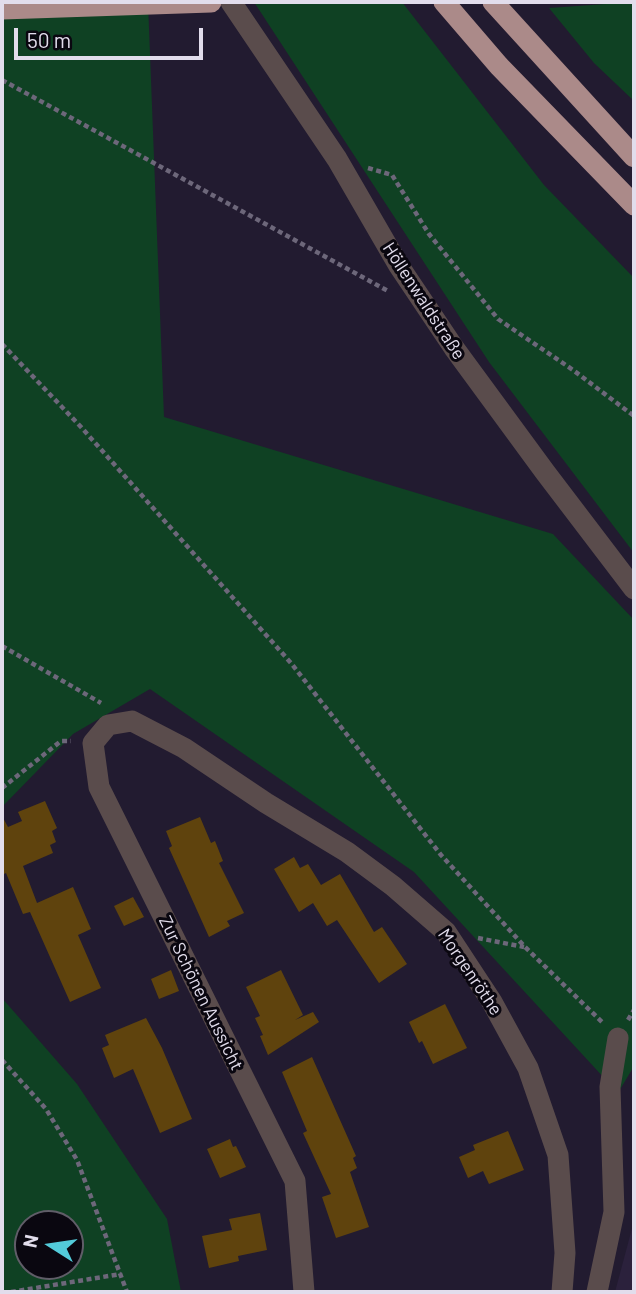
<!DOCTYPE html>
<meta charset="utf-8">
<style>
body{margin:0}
#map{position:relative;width:636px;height:1294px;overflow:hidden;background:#221b30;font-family:Barlow,sans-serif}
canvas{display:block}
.frame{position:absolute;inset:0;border:4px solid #e2ddec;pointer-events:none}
.north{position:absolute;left:14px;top:1210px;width:70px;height:70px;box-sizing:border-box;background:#0a0710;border:2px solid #605d68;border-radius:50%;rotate:282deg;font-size:19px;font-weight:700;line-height:28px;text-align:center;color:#e2ddec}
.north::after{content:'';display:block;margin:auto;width:24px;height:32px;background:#53cbda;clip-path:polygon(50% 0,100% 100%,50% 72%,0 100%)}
.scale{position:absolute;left:14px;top:28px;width:189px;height:32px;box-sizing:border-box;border:4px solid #e2ddec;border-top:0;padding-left:9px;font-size:21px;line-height:24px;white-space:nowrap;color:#e2ddec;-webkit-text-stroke:5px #0a0710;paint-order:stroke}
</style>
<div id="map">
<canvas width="636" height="1294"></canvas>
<div class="frame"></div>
<div class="north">N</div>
<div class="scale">50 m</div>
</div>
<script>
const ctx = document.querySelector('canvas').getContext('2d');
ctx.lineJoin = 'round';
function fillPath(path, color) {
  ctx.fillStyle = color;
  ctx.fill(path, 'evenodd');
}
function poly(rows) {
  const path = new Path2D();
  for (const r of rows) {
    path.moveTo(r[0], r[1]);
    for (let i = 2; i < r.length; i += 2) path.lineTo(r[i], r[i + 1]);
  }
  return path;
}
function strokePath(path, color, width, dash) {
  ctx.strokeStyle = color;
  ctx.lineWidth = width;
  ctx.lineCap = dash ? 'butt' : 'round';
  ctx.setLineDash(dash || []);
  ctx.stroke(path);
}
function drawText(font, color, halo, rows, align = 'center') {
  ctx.font = font + ' Barlow,sans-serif';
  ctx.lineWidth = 6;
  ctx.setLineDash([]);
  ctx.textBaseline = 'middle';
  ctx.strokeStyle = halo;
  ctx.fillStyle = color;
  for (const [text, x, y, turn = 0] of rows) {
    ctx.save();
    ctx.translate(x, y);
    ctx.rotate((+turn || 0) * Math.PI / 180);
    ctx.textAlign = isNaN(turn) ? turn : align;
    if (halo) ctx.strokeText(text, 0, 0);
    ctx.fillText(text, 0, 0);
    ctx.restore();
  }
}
const built = poly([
 [634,1221,634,1292,615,1292]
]);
const green = poly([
 [2,2,148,2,164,417,553,534,634,620,634,1066,618,1093,414,872,150,689,73,734,2,807],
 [254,2,402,2,544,185,634,278,634,553,489,362],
 [634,2,634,101,594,63,549,8],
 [2,998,77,1084,167,1219,181,1292,2,1292],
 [28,1224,70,1224,70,1266,28,1266]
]);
const building = poly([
 [45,801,57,828,52,831,56,842,50,845,53,853,23,866,37,903,73,887,91,929,78,935,101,988,70,1002,30,912,23,914,6,873,2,875,2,816,8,827,22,821,18,812],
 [200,817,211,843,215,841,223,861,219,863,244,913,227,921,230,926,209,937,169,848,172,846,166,831],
 [294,857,300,868,308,864,321,885,340,874,374,932,382,927,407,964,379,983,337,920,327,926,313,903,299,912,274,869],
 [133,897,144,917,124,926,114,906],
 [171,970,179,991,159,999,151,979],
 [281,970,303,1015,295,1020,313,1012,319,1022,268,1055,260,1036,263,1035,255,1018,260,1016,246,987],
 [445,1004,467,1048,433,1064,422,1041,419,1043,409,1022],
 [146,1018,162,1048,192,1119,160,1133,133,1069,114,1078,102,1048,109,1045,105,1035],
 [312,1057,356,1156,353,1158,357,1168,350,1172,369,1227,336,1238,322,1197,331,1194,303,1133,307,1131,282,1072],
 [508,1131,524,1170,489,1184,483,1171,468,1178,459,1157,475,1150,473,1145],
 [230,1139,233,1147,236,1146,246,1167,220,1178,207,1149],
 [260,1213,267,1250,238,1256,239,1261,209,1268,202,1236,232,1230,229,1219]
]);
const path = poly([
 [2,80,388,291],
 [368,168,392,175,429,234,498,319,573,370,634,416],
 [2,344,81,427,291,663,441,855,525,947,604,1024],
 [2,646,101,703],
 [2,788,61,741,71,741],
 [478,938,524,947],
 [628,1020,634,1010],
 [2,1060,46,1109,77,1160,127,1292],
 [11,1292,121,1274]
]);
const minor = poly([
 [231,2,337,159,399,266,454,348,545,472,634,589],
 [304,1292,295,1181,99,787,93,743,108,725,132,721,184,748,266,803,347,852,393,886,446,932,492,1002,528,1068,558,1155,565,1253,562,1292],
 [597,1292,614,1212,610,1087,618,1038]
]);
const highway = poly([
 [444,2,499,66,634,205],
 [493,2,634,157],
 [2,9,211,2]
]);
const streetNames = [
 ["Höllenwaldstraße",424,301,57],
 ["Morgenröthe",470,972,56],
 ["Zur Schönen Aussicht",201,993,64]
];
fillPath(built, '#2b213c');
fillPath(green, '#0f4123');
fillPath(building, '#5f430d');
strokePath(path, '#6d677a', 4.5, [5, 3.5]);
strokePath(minor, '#5a4c4c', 21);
strokePath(highway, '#ab8a89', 21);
drawText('18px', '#e2ddec', '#0a0710', streetNames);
</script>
